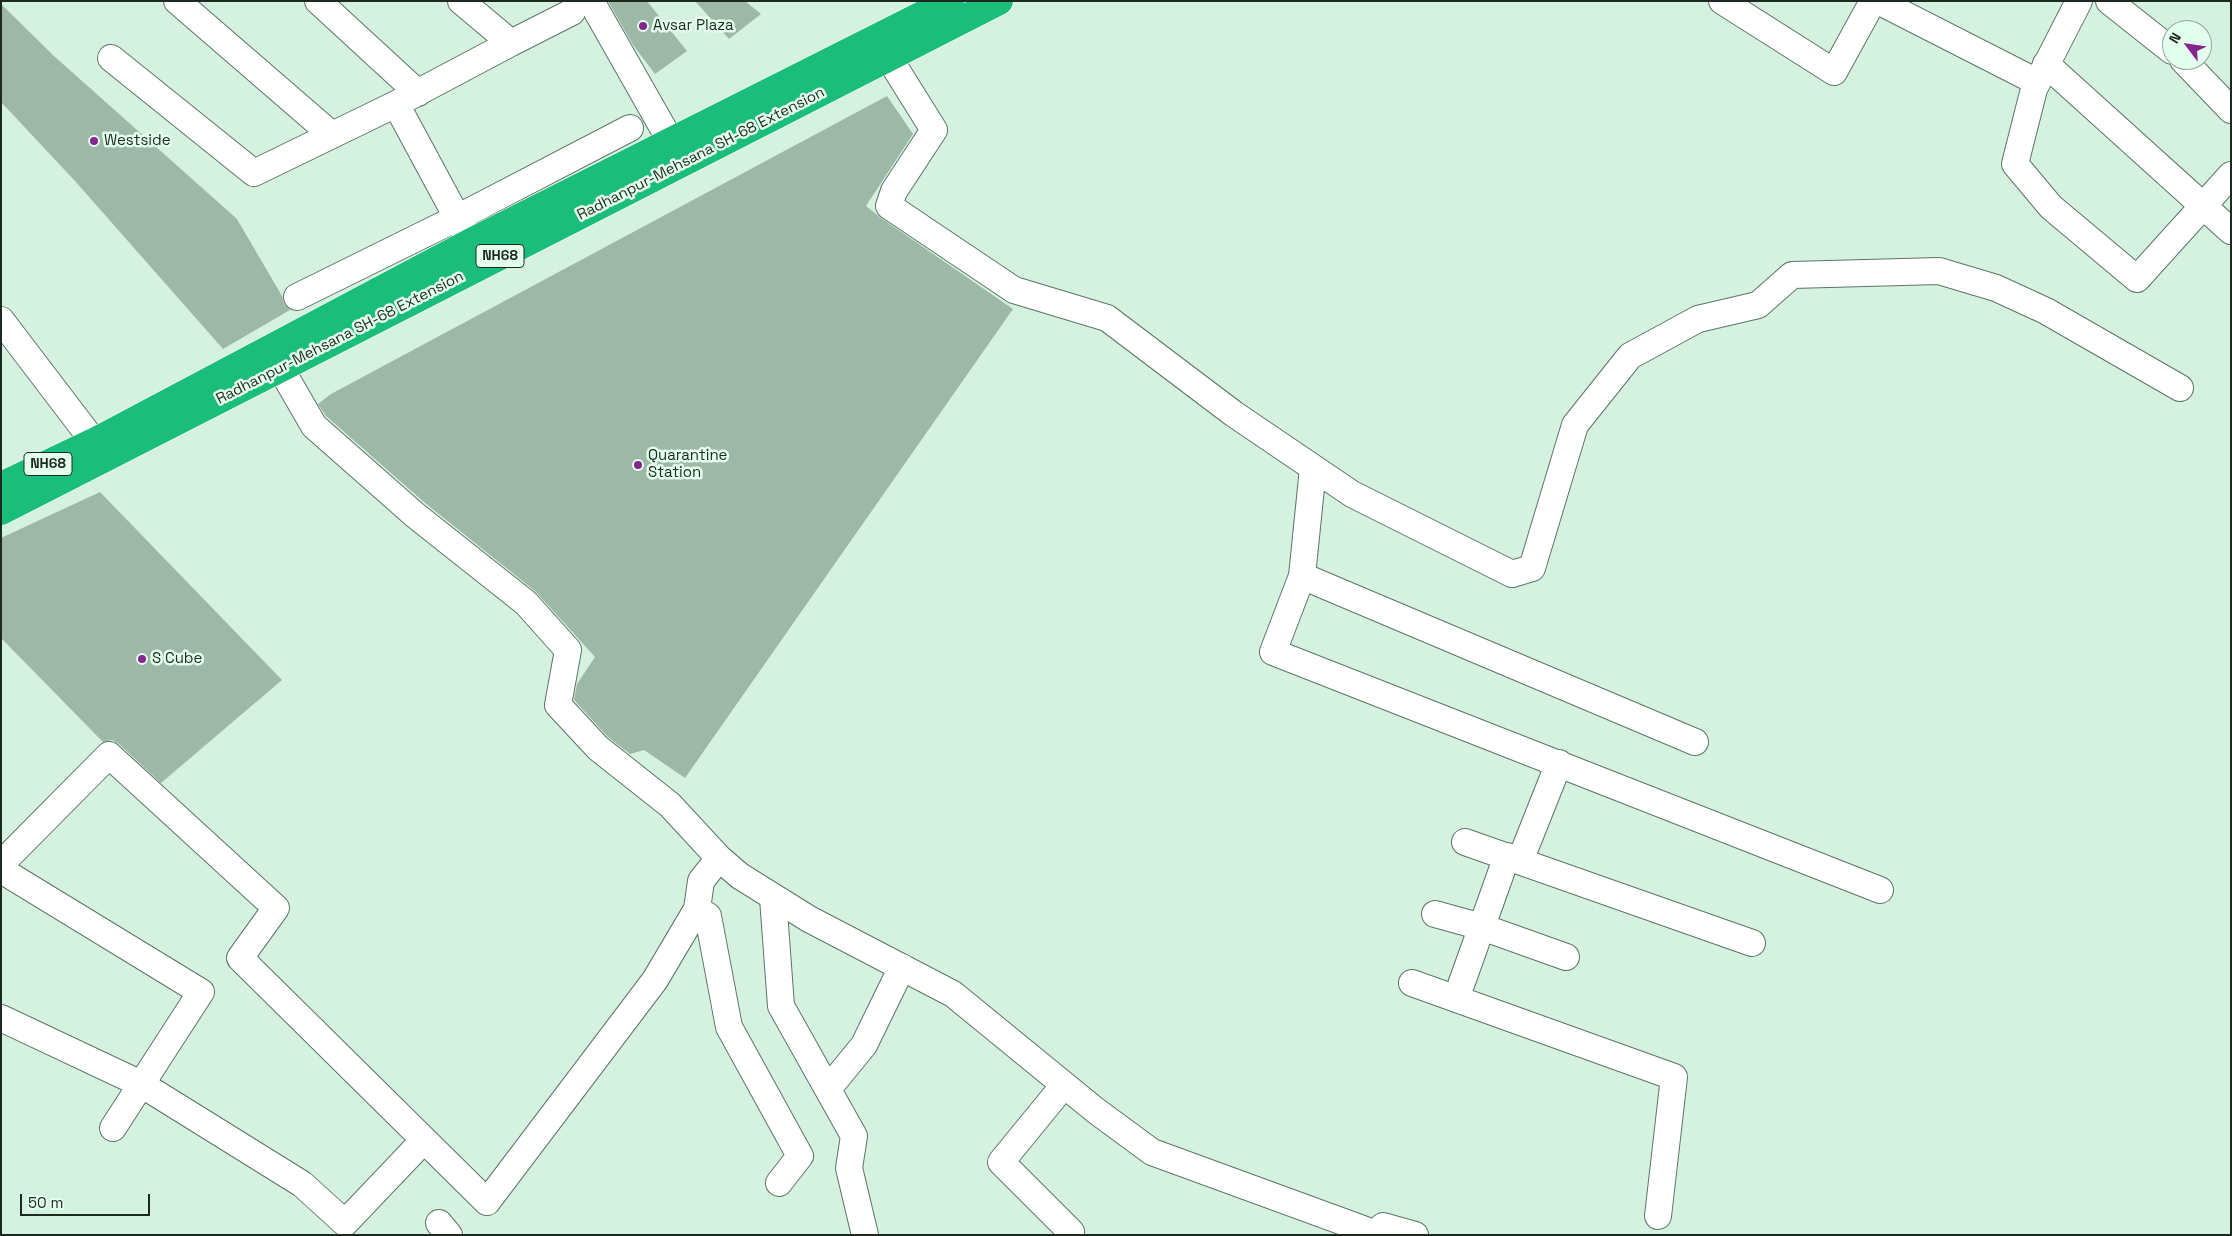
<!DOCTYPE html>
<style>
body{margin:0}
#map{position:relative;width:2232px;height:1236px;overflow:hidden;background:#d5f2e0;font-family:"Space Grotesk",sans-serif}
canvas{display:block}
.frame{position:absolute;inset:0;border:2px solid #1d2821;pointer-events:none}
.north{position:absolute;left:2162px;top:20px;width:50px;height:50px;box-sizing:border-box;background:#e3ffed;border:1px solid #94a99b;border-radius:50%;rotate:301deg;font-size:14px;font-weight:700;line-height:20px;text-align:center;color:#1d2821}
.north::after{content:'';display:block;margin:auto;width:18px;height:22px;background:#87258e;clip-path:polygon(50% 0,100% 100%,50% 72%,0 100%)}
.scale{position:absolute;left:20px;top:1194px;width:130px;height:22px;box-sizing:border-box;border:2px solid #1d2821;border-top:0;padding-left:6px;font-size:15px;line-height:18px;white-space:nowrap;color:#1d2821;-webkit-text-stroke:4px #e3ffed;paint-order:stroke}
</style>
<div id="map">
<canvas width="2232" height="1236"></canvas>
<div class="frame"></div>
<div class="north">N</div>
<div class="scale">50 m</div>
</div>
<script>
const ctx = document.querySelector('canvas').getContext('2d');
ctx.lineJoin = 'round';
function fillPath(path, color) {
  ctx.fillStyle = color;
  ctx.fill(path, 'evenodd');
}
function poly(rows) {
  const path = new Path2D();
  for (const r of rows) {
    path.moveTo(r[0], r[1]);
    for (let i = 2; i < r.length; i += 2) path.lineTo(r[i], r[i + 1]);
  }
  return path;
}
function strokePath(path, color, width, dash) {
  ctx.strokeStyle = color;
  ctx.lineWidth = width;
  ctx.lineCap = dash ? 'butt' : 'round';
  ctx.setLineDash(dash || []);
  ctx.stroke(path);
}
function drawText(font, color, halo, rows, align = 'center') {
  ctx.font = font + ' "Space Grotesk",sans-serif';
  ctx.lineWidth = 5;
  ctx.setLineDash([]);
  ctx.textBaseline = 'middle';
  ctx.strokeStyle = halo;
  ctx.fillStyle = color;
  for (const [text, x, y, turn = 0] of rows) {
    ctx.save();
    ctx.translate(x, y);
    ctx.rotate((+turn || 0) * Math.PI / 180);
    ctx.textAlign = isNaN(turn) ? turn : align;
    if (halo) ctx.strokeText(text, 0, 0);
    ctx.fillText(text, 0, 0);
    ctx.restore();
  }
}
const building = poly([
 [608,1,647,1,687,51,655,74,633,45],
 [695,1,745,1,761,14,729,39],
 [1,4,54,56,237,219,282,296,284,304,290,310,223,349,75,181,1,102],
 [887,96,913,134,866,206,881,218,1013,309,685,778,644,750,630,754,608,737,574,700,577,684,595,657,535,591,425,503,326,416,318,404,331,394],
 [100,492,282,680,161,783,119,744,112,740,103,742,1,638,1,538]
]);
const minor = poly([
 [177,1,332,135],
 [318,1,418,93],
 [591,1,671,142],
 [1722,1,1834,72,1873,1],
 [1878,1,2037,82],
 [2079,1,2034,89,2015,164,2051,207,2137,279,2231,175],
 [2109,1,2172,51],
 [880,39,889,58,934,130,894,191,889,206,1014,290,1107,318,1234,414,1352,494,1512,574,1532,568,1575,425,1630,356,1698,319,1758,305,1792,275,1939,271,1996,288,2046,311,2180,388],
 [511,43,572,12],
 [111,58,254,173,396,104,480,260],
 [2183,60,2231,110],
 [2046,64,2231,231],
 [396,104,511,43,461,1],
 [297,297,457,218,630,128],
 [1,320,94,442],
 [281,369,314,426,415,515,526,603,568,650,558,705,598,748,670,805,719,858,740,876,809,919,953,994,1095,1110,1152,1152,1379,1235],
 [1302,576,1313,468],
 [1695,742,1302,576,1273,652,1880,890],
 [1465,842,1752,943],
 [1520,861,1559,763],
 [1,864,109,755,276,908,240,958,487,1202,655,980,697,909,701,881,719,858],
 [1,870,201,992,113,1128],
 [773,898,781,1006,854,1136,849,1168,865,1235],
 [697,909,708,916,729,1027,800,1156,779,1183],
 [1435,914,1482,927,1566,957],
 [1412,983,1674,1077,1658,1216],
 [1456,999,1507,856],
 [1,1018,141,1084,302,1184,345,1223,424,1140],
 [1064,1085,1001,1162,1071,1232,1070,1235],
 [828,1089,864,1045,902,967],
 [439,1223,449,1235],
 [1380,1235,1383,1226,1415,1235]
]);
const highway = poly([
 [1,486,94,442,471,242,950,1],
 [1,511,999,1]
]);
const markers = [
 [643,26,5,"#87258e"],
 [94,141,5,"#87258e"],
 [638,465,5,"#87258e"],
 [142,659,5,"#87258e"]
];
const shields = [
 [500,256,48],
 [48,464,48]
];
const shieldNames = [
 ["NH68",500,256],
 ["NH68",48,464]
];
const poiNames = [
 ["Avsar Plaza",653,26],
 ["Westside",104,141],
 ["Quarantine",648,456],
 ["Station",648,473],
 ["S Cube",152,659]
];
const streetNames = [
 ["Radhanpur-Mehsana SH-68 Extension",701,154,-27],
 ["Radhanpur-Mehsana SH-68 Extension",340,338,-27]
];
fillPath(building, '#9db8a7');
strokePath(minor, '#5c7566', 28);
strokePath(highway, '#fff', 29);
strokePath(minor, '#fff', 26);
strokePath(highway, '#1bbd7a', 28);
for (const [x, y, r, color] of markers) {
  const dot = new Path2D();
  dot.arc(x, y, r, 0, 2 * Math.PI);
  ctx.fillStyle = color;
  ctx.fill(dot);
  strokePath(dot, '#e3ffed', 2);
}
for (const [x, y, w] of shields) {
  const box = new Path2D();
  box.roundRect(x - w / 2, y - 11.5, w, 23, 4);
  ctx.fillStyle = '#e3ffed';
  ctx.fill(box);
  strokePath(box, '#1d2821', 1);
}
drawText('bold 14px', '#1d2821', null, shieldNames);
drawText('15px', '#1d2821', '#e3ffed', poiNames, 'left');
drawText('15px', '#1d2821', '#e3ffed', streetNames);
</script>
